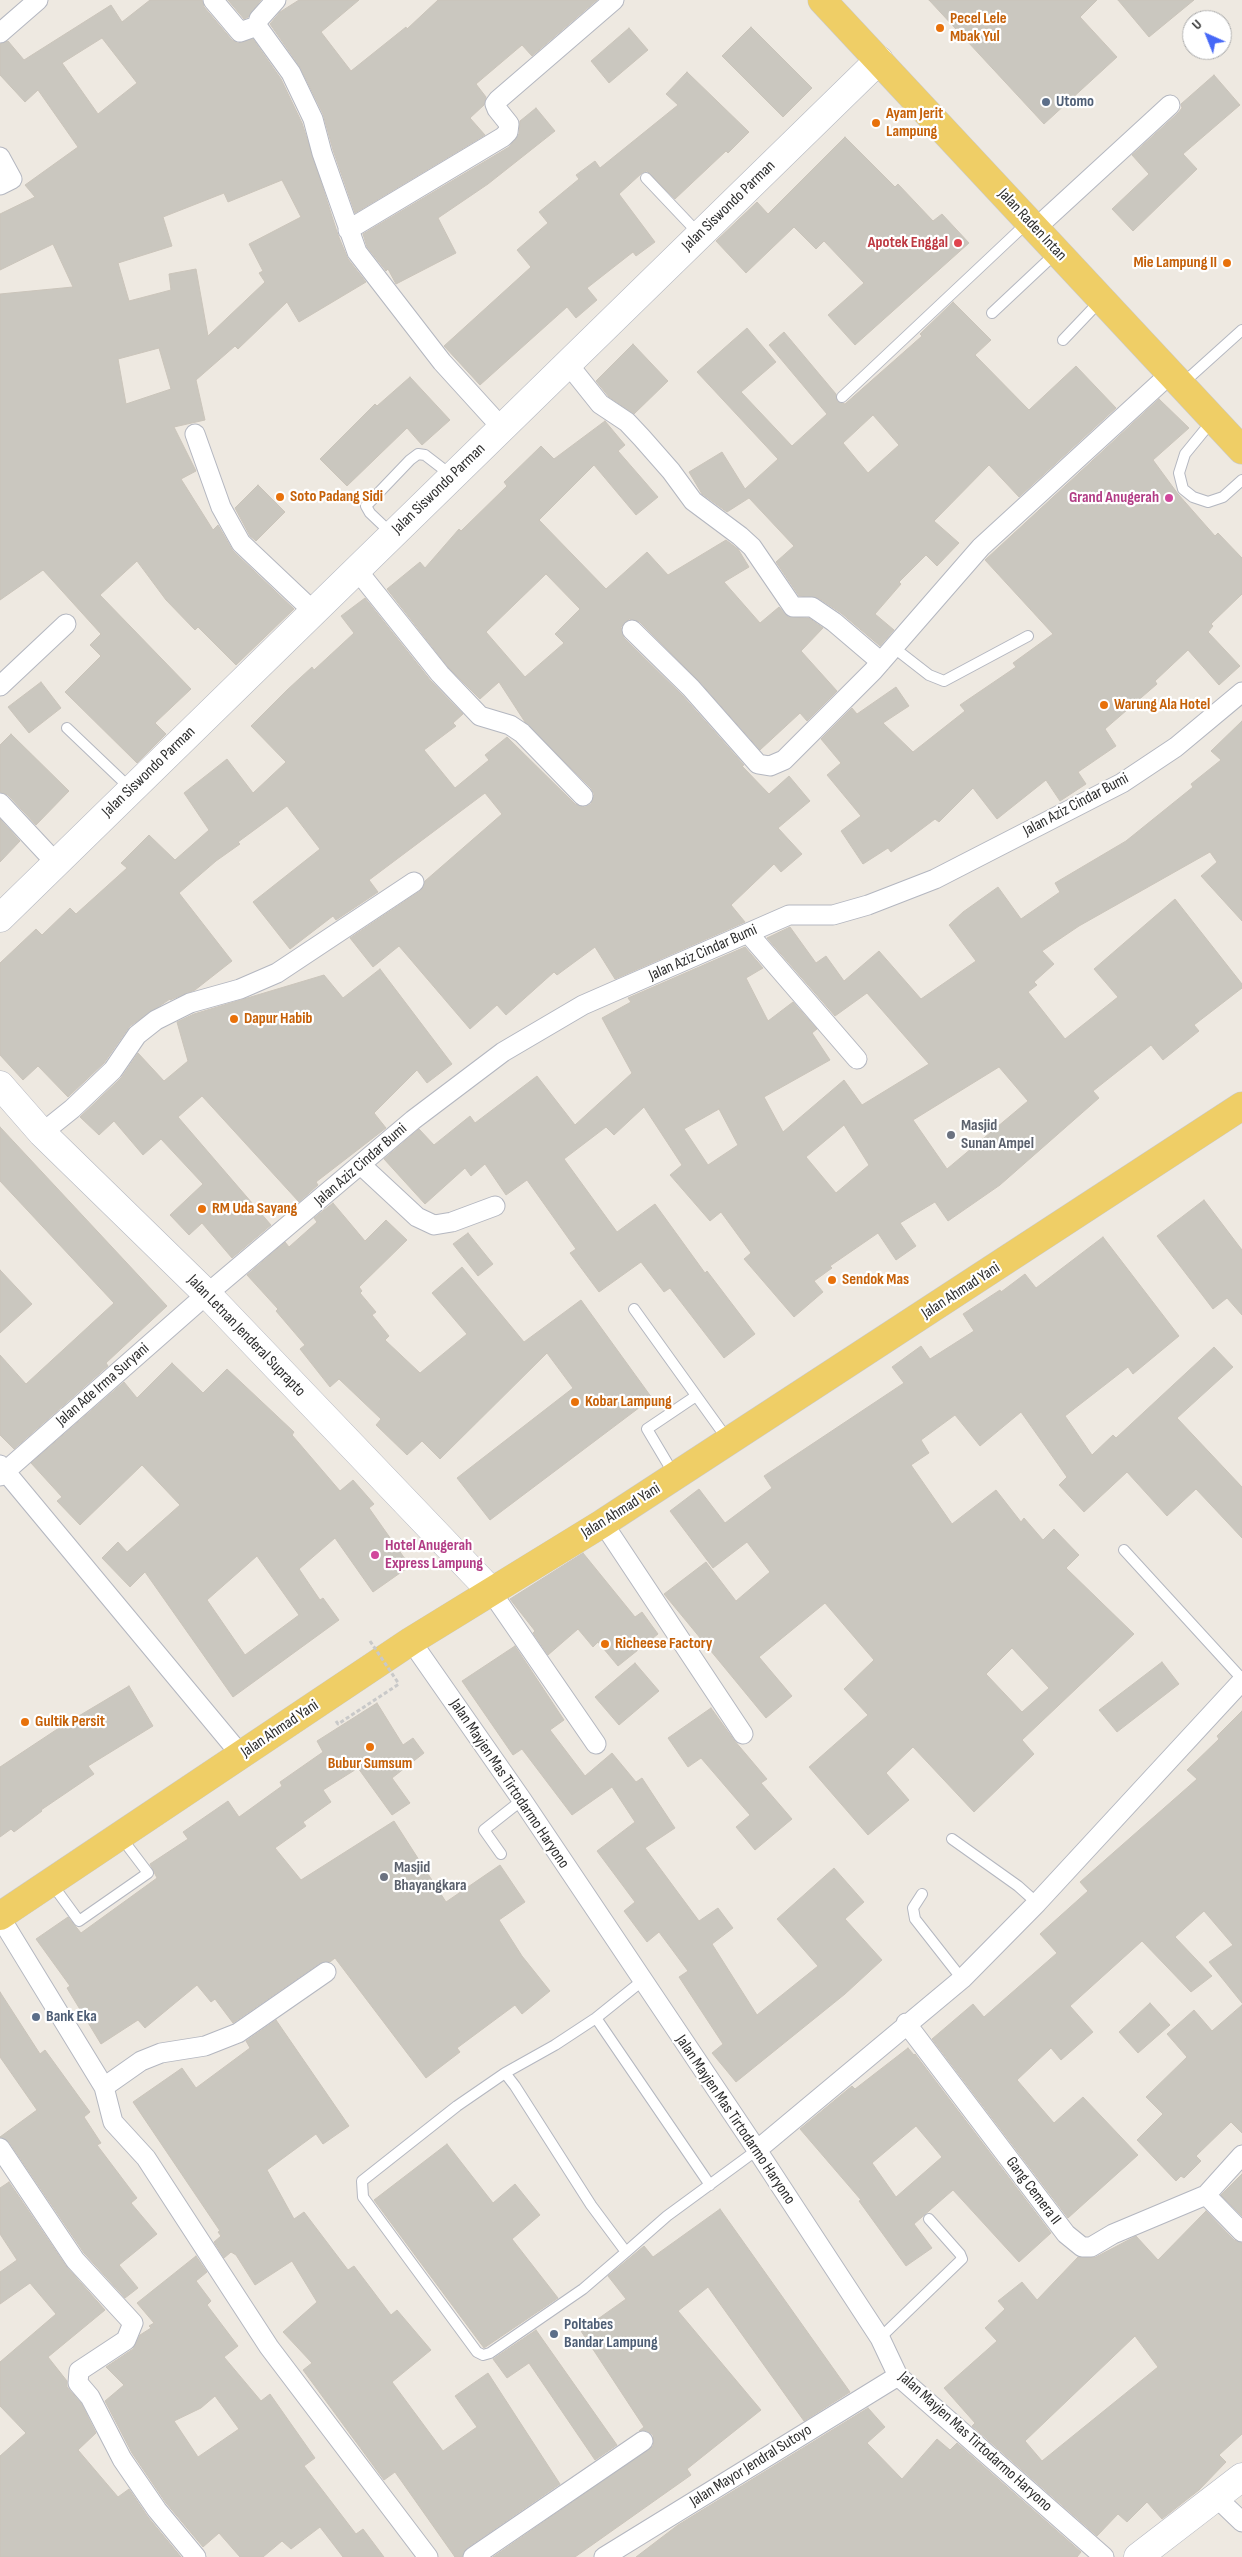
<!DOCTYPE html>
<style>
body{margin:0}
#map{position:relative;width:1242px;height:2557px;overflow:hidden;background:#eee9e1;font-family:"Sofia Sans Condensed",sans-serif}
canvas{display:block}
.north{position:absolute;left:1182px;top:10px;width:50px;height:50px;box-sizing:border-box;background:#fff;border:1px solid #ababab;border-radius:50%;rotate:316deg;font-size:14px;font-weight:700;line-height:20px;text-align:center;color:#2e2e2e}
.north::after{content:'';display:block;margin:auto;width:18px;height:22px;background:#4668f7;clip-path:polygon(50% 0,100% 100%,50% 72%,0 100%)}
</style>
<div id="map">
<canvas width="1242" height="2557"></canvas>
<div class="north">U</div>
</div>
<script>
const ctx = document.querySelector('canvas').getContext('2d');
ctx.lineJoin = 'round';
function fillPath(path, color) {
  ctx.fillStyle = color;
  ctx.fill(path, 'evenodd');
}
function poly(rows) {
  const path = new Path2D();
  for (const r of rows) {
    path.moveTo(r[0], r[1]);
    for (let i = 2; i < r.length; i += 2) path.lineTo(r[i], r[i + 1]);
  }
  return path;
}
function strokePath(path, color, width, dash) {
  ctx.strokeStyle = color;
  ctx.lineWidth = width;
  ctx.lineCap = dash ? 'butt' : 'round';
  ctx.setLineDash(dash || []);
  ctx.stroke(path);
}
function drawText(font, color, halo, rows, align = 'center') {
  ctx.font = font + ' "Sofia Sans Condensed",sans-serif';
  ctx.lineWidth = 4.5;
  ctx.setLineDash([]);
  ctx.textBaseline = 'middle';
  ctx.strokeStyle = halo;
  ctx.fillStyle = color;
  for (const [text, x, y, turn = 0] of rows) {
    ctx.save();
    ctx.translate(x, y);
    ctx.rotate((+turn || 0) * Math.PI / 180);
    ctx.textAlign = isNaN(turn) ? turn : align;
    if (halo) ctx.strokeText(text, 0, 0);
    ctx.fillText(text, 0, 0);
    ctx.restore();
  }
}
const building = poly([
 [150,0,202,0,204,7,232,40,238,43,253,39,281,79,302,123,338,235,348,259,366,282,299,322,287,302,238,349,235,346,196,380,205,420,174,427,196,471,181,479,213,530,218,525,233,551,294,609,236,665,198,627,195,630,166,600,137,561,100,595,191,689,155,723,166,734,137,763,65,692,101,656,90,645,101,634,43,570,0,600,0,294,73,287,53,244,0,270,0,214,35,197,25,185,78,147,38,90,25,102,0,75,0,44,8,41,24,60,111,5,122,22,150,0],
 [102,38,137,83,98,114,62,63,102,38],
 [282,180,301,217,249,244,263,271,259,273,265,282,208,336,196,269,169,274,171,290,129,301,118,263,172,246,163,217,224,193,228,202,282,180],
 [159,348,171,389,126,404,118,359,159,348],
 [228,0,261,0,248,17,244,19,228,0],
 [299,0,359,0,321,32,351,71,406,27,407,29,438,0,597,0,532,56,522,45,476,84,486,97,484,105,470,118,485,135,355,213,333,150,323,114,300,67,270,24,280,12,299,0],
 [929,0,1097,0,1080,17,1117,57,1044,124,929,0],
 [1118,0,1194,0,1149,37,1118,0],
 [751,27,812,88,783,117,722,56,751,27],
 [629,28,648,50,609,83,591,61,629,28],
 [687,72,749,132,728,153,726,151,675,199,647,171,642,173,619,194,655,242,636,256,633,252,587,288,597,300,576,318,567,307,480,385,444,346,531,267,517,250,548,223,539,212,579,179,576,175,595,161,600,168,678,105,666,94,687,72],
 [1214,75,1240,105,1183,154,1197,169,1133,231,1112,209,1149,174,1132,155,1178,113,1182,108,1181,104,1214,75],
 [536,108,555,131,488,184,438,218,456,253,396,284,388,269,386,271,367,247,363,234,509,147,519,134,520,121,536,108],
 [845,137,895,187,898,184,933,221,942,214,969,243,855,345,828,315,864,283,824,241,816,249,794,227,746,273,716,241,757,202,768,214,845,137],
 [953,302,991,340,975,355,1029,410,1076,366,1116,408,1019,497,989,465,934,521,959,543,937,566,926,555,899,582,901,584,875,614,894,630,880,646,841,613,818,598,799,596,776,562,794,546,749,498,727,512,702,494,689,472,722,452,745,489,778,459,697,372,747,328,776,362,741,392,792,446,827,414,769,345,784,332,836,394,837,401,845,404,922,336,920,334,953,302],
 [873,415,899,445,868,473,843,443,873,415],
 [633,344,668,381,634,414,609,397,596,381,633,344],
 [410,377,450,420,422,445,407,428,347,486,320,459,375,404,377,406,410,377],
 [1159,399,1189,428,1153,460,1178,494,1215,536,1218,533,1242,558,1242,594,1211,624,1213,626,1208,632,1240,666,1219,685,1188,650,1155,681,1157,684,1105,729,1116,746,1078,772,1086,784,1060,801,1046,780,997,819,973,788,939,822,935,819,891,852,888,848,863,864,841,831,861,816,827,775,841,763,821,739,852,708,857,714,896,687,909,706,883,723,913,752,965,711,960,705,1016,667,1013,663,1053,634,985,560,1159,399],
 [605,421,625,445,618,451,658,497,636,515,594,465,539,520,606,589,647,552,668,575,726,540,738,549,749,567,724,582,760,623,779,607,788,617,809,618,823,628,801,651,837,691,807,721,800,713,760,750,699,681,640,622,629,619,621,627,624,638,683,696,744,765,742,766,769,794,789,776,810,801,778,828,802,854,781,872,774,864,731,905,745,922,615,979,595,947,557,975,554,972,506,1015,497,1005,470,1029,399,946,373,967,350,938,420,891,425,881,502,814,485,793,369,880,378,892,336,920,333,916,290,949,253,902,320,849,287,806,238,842,240,844,216,861,179,893,232,961,195,990,170,1000,170,999,130,1026,104,1063,68,1097,38,1066,23,1080,0,1055,0,963,36,929,42,935,70,908,76,914,127,868,121,863,149,835,175,860,209,830,184,793,227,759,253,793,286,762,251,726,287,690,312,667,314,670,354,633,341,616,365,598,431,681,463,714,453,723,456,726,424,750,455,788,489,760,485,755,507,737,575,804,585,807,591,804,594,794,591,788,525,722,499,682,480,699,448,667,387,589,420,562,425,568,459,529,461,531,507,486,504,482,541,446,554,459,605,421],
 [546,574,580,609,555,634,564,643,525,677,486,632,546,574],
 [258,485,285,512,256,541,250,536,235,508,258,485],
 [41,682,61,708,29,733,8,707,41,682],
 [1242,721,1242,921,1201,876,1217,862,1210,852,1079,926,1042,951,1054,964,1034,982,1037,985,1028,992,1065,1039,1118,997,1094,969,1175,899,1242,984,1242,988,1194,1025,1199,1031,1163,1060,1151,1045,1093,1091,1099,1098,1000,1185,948,1221,935,1202,900,1223,916,1246,896,1260,878,1233,830,1266,832,1268,814,1281,823,1292,794,1317,744,1259,751,1253,721,1212,710,1221,670,1175,682,1165,644,1107,614,1135,606,1127,564,1159,617,1232,655,1204,705,1273,707,1271,755,1334,724,1358,670,1288,664,1292,641,1262,599,1292,570,1253,576,1249,527,1180,506,1195,485,1164,471,1176,465,1168,425,1204,384,1159,419,1129,434,1145,470,1116,475,1123,537,1076,575,1125,632,1073,602,1018,631,1002,628,998,745,947,763,968,746,978,768,1021,793,1002,817,1029,812,1033,830,1060,764,1097,783,1132,844,1080,862,1105,929,1064,867,993,835,1016,767,938,790,927,816,963,826,956,844,981,879,951,921,999,976,961,949,925,963,912,998,887,1021,919,1060,892,1055,883,1126,841,1193,787,1191,784,1221,760,1211,751,1242,721],
 [999,1067,1028,1101,947,1169,913,1120,999,1067],
 [719,1109,738,1145,708,1165,684,1129,719,1109],
 [844,1125,869,1165,836,1193,806,1157,844,1125],
 [11,734,69,791,36,825,8,795,0,792,0,745,11,734],
 [0,819,20,841,0,862,0,819],
 [380,969,452,1064,427,1083,417,1070,374,1113,386,1128,316,1182,318,1185,299,1202,202,1096,178,1117,271,1225,232,1258,202,1223,189,1235,170,1215,203,1184,161,1139,143,1155,114,1121,99,1135,80,1117,121,1078,138,1053,164,1081,188,1061,177,1022,194,1014,324,975,343,998,380,969],
 [0,1127,167,1306,106,1363,108,1366,14,1449,0,1435,0,1355,26,1384,114,1303,0,1181,0,1127],
 [1204,1200,1242,1250,1242,1315,1227,1298,1213,1309,1157,1236,1204,1200],
 [333,1203,365,1241,386,1220,407,1240,359,1287,362,1291,360,1293,376,1312,372,1315,389,1336,385,1340,420,1373,467,1334,432,1293,462,1267,524,1342,581,1300,652,1398,490,1520,457,1478,573,1388,547,1353,440,1459,422,1441,407,1455,376,1425,381,1419,339,1379,330,1387,300,1349,305,1345,276,1311,278,1309,247,1275,285,1242,289,1247,317,1222,314,1218,333,1203],
 [468,1233,493,1264,478,1276,453,1244,468,1233],
 [1103,1237,1179,1336,1133,1374,1128,1367,1065,1416,1092,1455,1113,1435,1116,1438,1214,1347,1233,1367,1177,1418,1242,1487,1242,1538,1196,1489,1167,1516,1127,1472,1084,1512,1059,1485,1067,1477,1021,1412,980,1446,955,1415,921,1440,929,1453,911,1465,952,1524,996,1490,1021,1522,1024,1518,1043,1540,1054,1529,1079,1555,1066,1568,1134,1634,1022,1740,1034,1754,974,1812,913,1747,886,1773,909,1800,868,1835,809,1767,868,1715,844,1689,874,1660,825,1603,759,1657,792,1696,766,1718,664,1594,706,1562,736,1601,770,1572,747,1542,713,1568,670,1511,699,1489,725,1523,772,1488,764,1476,904,1383,892,1367,921,1346,930,1359,974,1331,963,1314,1000,1290,1001,1292,1025,1274,1036,1288,1103,1237],
 [1012,1648,1049,1688,1022,1712,986,1674,1012,1648],
 [0,1270,32,1304,0,1333,0,1270],
 [172,1363,203,1393,227,1369,294,1432,292,1435,340,1491,353,1480,374,1504,369,1508,410,1566,373,1592,335,1538,299,1569,320,1600,323,1598,339,1620,233,1697,145,1572,130,1587,102,1558,118,1542,127,1552,180,1505,142,1465,80,1525,57,1501,62,1497,31,1463,124,1382,137,1398,172,1363],
 [257,1556,299,1615,245,1655,207,1600,257,1556],
 [583,1553,635,1617,642,1612,658,1634,618,1666,598,1642,593,1647,578,1629,548,1655,533,1633,535,1631,510,1599,583,1553],
 [515,1646,564,1720,550,1730,585,1776,612,1753,636,1782,642,1778,675,1828,645,1848,699,1921,718,1908,733,1928,712,1944,757,2015,818,1966,777,1919,834,1868,864,1902,845,1919,882,1960,845,1994,736,2082,712,2053,723,2044,679,1977,688,1971,659,1932,647,1942,624,1911,635,1902,597,1851,635,1822,612,1787,572,1815,522,1749,513,1755,462,1681,515,1646],
 [1162,1662,1179,1684,1117,1732,1099,1710,1162,1662],
 [635,1663,659,1691,619,1725,595,1697,635,1663],
 [129,1686,153,1726,88,1766,94,1774,41,1810,42,1811,14,1832,11,1829,0,1837,0,1767,62,1726,129,1686],
 [377,1703,403,1745,413,1738,424,1753,392,1778,410,1803,392,1815,358,1768,323,1790,331,1802,303,1822,306,1826,275,1848,301,1880,394,1821,446,1902,500,1865,525,1902,499,1920,522,1956,550,1991,522,2014,515,2005,457,2048,460,2052,426,2078,335,1958,330,1962,320,1963,233,2023,215,1999,211,2002,197,1985,145,2028,138,2020,101,2044,67,1988,70,1986,36,1939,68,1917,81,1933,157,1878,150,1864,188,1839,183,1832,228,1801,239,1817,282,1786,280,1782,323,1752,317,1741,377,1703],
 [711,1708,734,1740,767,1779,761,1783,792,1819,755,1850,736,1827,750,1815,701,1758,688,1767,668,1738,711,1708],
 [1242,1711,1242,2003,1209,1962,1233,1945,1204,1911,1175,1937,1212,1976,1191,1992,1142,1941,1070,2006,1093,2032,1061,2060,1051,2048,1017,2080,1054,2123,1083,2097,1138,2155,1068,2218,932,2039,973,2004,984,2017,1057,1953,1040,1934,1088,1891,1080,1882,1197,1779,1187,1770,1219,1739,1217,1736,1242,1711],
 [0,1992,40,2054,45,2050,90,2112,84,2117,101,2143,97,2145,137,2198,131,2203,157,2234,119,2265,138,2288,125,2298,84,2253,9,2142,0,2137,37,2110,0,2057,0,1992],
 [1150,2003,1170,2025,1138,2053,1119,2032,1150,2003],
 [1242,2005,1242,2133,1231,2122,1196,2156,1201,2161,1184,2178,1181,2176,1176,2181,1137,2140,1163,2114,1146,2097,1187,2057,1167,2034,1194,2010,1212,2031,1242,2005],
 [276,2020,349,2126,323,2144,316,2134,267,2170,294,2219,304,2212,348,2270,354,2266,391,2315,397,2310,431,2350,392,2382,443,2451,477,2427,455,2396,488,2373,560,2484,467,2548,462,2557,455,2557,395,2472,384,2480,303,2370,312,2363,283,2332,317,2302,292,2261,255,2285,236,2255,231,2252,224,2258,214,2242,221,2236,218,2232,220,2231,133,2102,182,2068,196,2088,250,2048,246,2041,276,2020],
 [908,2048,914,2055,915,2054,1051,2233,1019,2262,953,2190,914,2224,932,2248,906,2266,859,2201,861,2200,800,2129,852,2086,855,2089,908,2048],
 [916,2126,942,2157,896,2197,872,2163,916,2126],
 [447,2144,493,2203,515,2184,540,2215,512,2239,558,2298,484,2348,374,2200,447,2144],
 [1242,2174,1242,2216,1221,2195,1242,2174],
 [9,2182,66,2266,105,2310,48,2357,67,2381,67,2387,81,2403,96,2433,78,2450,118,2497,129,2489,148,2517,181,2557,0,2557,0,2456,26,2433,0,2406,0,2362,56,2314,30,2283,0,2304,0,2272,17,2260,0,2234,0,2188,9,2182],
 [720,2209,850,2392,804,2421,708,2287,678,2311,761,2410,687,2469,691,2475,575,2557,493,2557,653,2446,653,2435,647,2431,639,2431,644,2427,581,2331,626,2299,608,2276,644,2246,653,2257,720,2209],
 [1206,2211,1234,2240,1242,2243,1242,2434,1219,2455,1226,2462,1199,2490,1162,2519,1147,2502,1127,2522,1118,2514,1097,2536,972,2426,975,2423,944,2388,997,2341,985,2328,1005,2309,998,2301,1022,2282,1037,2300,1078,2257,1096,2257,1136,2236,1158,2260,1206,2211],
 [1135,2336,1158,2367,1042,2461,1025,2441,1135,2336],
 [196,2256,207,2272,196,2281,211,2301,207,2305,238,2346,224,2357,261,2401,270,2394,315,2458,304,2466,356,2534,363,2529,384,2557,343,2557,320,2527,291,2549,282,2541,263,2557,240,2557,219,2533,203,2547,166,2503,132,2453,105,2401,124,2385,106,2367,133,2349,140,2335,151,2328,149,2326,154,2323,137,2303,196,2256],
 [215,2396,239,2429,198,2457,174,2421,201,2408,215,2396],
 [536,2330,617,2445,595,2460,529,2363,507,2378,493,2359,536,2330],
 [868,2408,885,2427,867,2443,902,2479,937,2439,950,2450,957,2443,1081,2552,1077,2557,636,2557,678,2525,868,2408]
]);
const path = poly([
 [336,1721,338,1724,399,1684]
]);
const lane = poly([
 [646,178,699,234],
 [992,313,1057,252],
 [1063,340,1101,300],
 [1182,384,1242,330],
 [842,397,1028,222],
 [1212,421,1185,454,1179,473,1183,489,1193,497,1208,502,1223,497,1242,480],
 [391,533,370,513,366,506,410,460,418,454,425,455,451,475],
 [893,647,929,675,944,681,1028,636],
 [67,728,131,789],
 [634,1309,728,1440],
 [675,1476,647,1429,696,1396],
 [1124,1550,1242,1679],
 [952,1839,1018,1886,1037,1903],
 [501,1854,484,1830,522,1800],
 [52,1884,79,1921,148,1873,120,1836],
 [922,1894,913,1908,915,1919,962,1979],
 [596,2018,710,2185],
 [505,2073,555,2045,596,2018,642,1981],
 [626,2252,583,2289,490,2353,483,2355,477,2352,363,2197,362,2181,457,2106,505,2073,515,2086,591,2205,626,2252,667,2216,757,2150],
 [880,2338,962,2259,960,2254,929,2219]
]);
const street = poly([
 [213,0,240,32,257,26],
 [276,0,259,19,257,26,291,73,313,119,322,153,357,252,442,362,502,428],
 [0,33,38,0],
 [0,157,12,179,0,185],
 [1036,228,1170,105],
 [348,230,503,137,508,132,509,124,497,109,495,104,498,100,614,0],
 [568,364,600,404,627,422,642,438,671,471,693,501,740,536,752,547,793,607,812,607,834,622,881,662],
 [195,434,221,507,241,543,314,612],
 [357,570,440,674,480,716,510,725,522,733,583,796],
 [632,630,691,688,758,764,770,766,784,760,873,671,981,547,1171,373],
 [0,686,66,624],
 [0,803,56,863],
 [748,933,857,1059],
 [42,1133,72,1109,113,1070,137,1035,156,1020,190,1003,240,989,277,973,414,882],
 [361,1165,417,1217,434,1225,452,1222,495,1206],
 [0,1465,241,1755],
 [0,1476,207,1294,413,1120,503,1052,583,1005,789,915,833,915,868,905,935,879,1122,783,1176,747,1242,692],
 [603,1523,743,1734],
 [490,1590,596,1744],
 [411,1641,522,1800,757,2150,880,2338,898,2376,1104,2557],
 [0,1917,104,2087,113,2122,146,2158,269,2347,428,2557],
 [906,2023,1066,2234,1082,2247,1091,2247,1113,2234,1206,2195,1242,2155],
 [104,2087,141,2061,161,2053,205,2046,238,2033,326,1972],
 [0,2148,75,2260,133,2323,126,2340,79,2371,78,2383,90,2397,122,2459,157,2510,196,2557],
 [757,2150,962,1979,1037,1903,1242,1681],
 [1206,2195,1242,2232],
 [1217,2498,1242,2522],
 [473,2557,643,2441],
 [604,2557,898,2376]
]);
const secondary = poly([
 [0,918,879,60],
 [0,1085,42,1133,207,1294,490,1590],
 [1138,2557,1242,2477]
]);
const primary = poly([
 [822,0,1242,450],
 [0,1916,411,1641,603,1523,1242,1106]
]);
const pathBridge = poly([
 [370,1641,399,1684]
]);
const markers = [
 [940,28,5,"#e8710a"],
 [1046,102,5,"#5c6f8a"],
 [876,123,5,"#e8710a"],
 [958,243,5,"#e0444e"],
 [1227,263,5,"#e8710a"],
 [280,497,5,"#e8710a"],
 [1169,498,5,"#d1479c"],
 [1104,705,5,"#e8710a"],
 [234,1019,5,"#e8710a"],
 [951,1135,5,"#6b7280"],
 [202,1209,5,"#e8710a"],
 [832,1280,5,"#e8710a"],
 [575,1402,5,"#e8710a"],
 [375,1555,5,"#d1479c"],
 [605,1644,5,"#e8710a"],
 [25,1722,5,"#e8710a"],
 [370,1747,5,"#e8710a"],
 [384,1877,5,"#6b7280"],
 [36,2017,5,"#5c6f8a"],
 [554,2334,5,"#5c6f8a"]
];
const foodNames = [
 ["Pecel Lele",950,19],
 ["Mbak Yul",950,37],
 ["Ayam Jerit",886,114],
 ["Lampung",886,132],
 ["Mie Lampung II",1217,263,"right"],
 ["Soto Padang Sidi",290,497],
 ["Warung Ala Hotel",1114,705],
 ["Dapur Habib",244,1019],
 ["RM Uda Sayang",212,1209],
 ["Sendok Mas",842,1280],
 ["Kobar Lampung",585,1402],
 ["Richeese Factory",615,1644],
 ["Gultik Persit",35,1722],
 ["Bubur Sumsum",370,1764,"center"]
];
const serviceNames = [
 ["Utomo",1056,102],
 ["Bank Eka",46,2017],
 ["Poltabes",564,2325],
 ["Bandar Lampung",564,2343]
];
const streetNames = [
 ["Jalan Siswondo Parman",729,206,-44],
 ["Jalan Raden Intan",1032,225,47],
 ["Jalan Siswondo Parman",439,489,-44],
 ["Jalan Siswondo Parman",149,772,-44],
 ["Jalan Aziz Cindar Bumi",1076,805,-28],
 ["Jalan Aziz Cindar Bumi",703,953,-24],
 ["Jalan Aziz Cindar Bumi",361,1165,-41],
 ["Jalan Ahmad Yani",961,1291,-33],
 ["Jalan Letnan Jenderal Suprapto",246,1336,46],
 ["Jalan Ade Irma Suryani",103,1385,-41],
 ["Jalan Ahmad Yani",621,1511,-32],
 ["Jalan Ahmad Yani",280,1729,-34],
 ["Jalan Mayjen Mas Tirtodarmo Haryono",509,1784,56],
 ["Jalan Mayjen Mas Tirtodarmo Haryono",735,2120,56],
 ["Gang Cemera II",1033,2191,53],
 ["Jalan Mayjen Mas Tirtodarmo Haryono",975,2442,42],
 ["Jalan Mayor Jendral Sutoyo",751,2466,-32]
];
const healthNames = [
 ["Apotek Enggal",948,243]
];
const hotelNames = [
 ["Grand Anugerah",1159,498],
 ["Hotel Anugerah",385,1546,"left"],
 ["Express Lampung",385,1564,"left"]
];
const worshipNames = [
 ["Masjid",961,1126],
 ["Sunan Ampel",961,1144],
 ["Masjid",394,1868],
 ["Bhayangkara",394,1886]
];
fillPath(building, '#cac7bf');
strokePath(building, '#cac4ba', 1);
strokePath(lane, '#b4b7c0', 12);
strokePath(street, '#b4b7c0', 21);
strokePath(secondary, '#b4b7c0', 29);
strokePath(primary, '#c9c9c9', 29);
strokePath(path, '#c9c9c9', 3, [4, 2.5]);
strokePath(lane, '#fff', 10);
strokePath(street, '#fff', 19);
strokePath(secondary, '#fff', 28);
strokePath(primary, '#efce66', 28);
strokePath(pathBridge, '#c9c9c9', 3, [4, 2.5]);
for (const [x, y, r, color] of markers) {
  const dot = new Path2D();
  dot.arc(x, y, r, 0, 2 * Math.PI);
  ctx.fillStyle = color;
  ctx.fill(dot);
  strokePath(dot, '#fff', 2);
}
drawText('bold 16px', '#c56008', '#fff', foodNames, 'left');
drawText('bold 16px', '#4e5e75', '#fff', serviceNames, 'left');
drawText('16px', '#2e2e2e', '#fff', streetNames);
drawText('bold 16px', '#be3a42', '#fff', healthNames, 'right');
drawText('bold 16px', '#b23c85', '#fff', hotelNames, 'right');
drawText('bold 16px', '#5b616d', '#fff', worshipNames, 'left');
</script>
